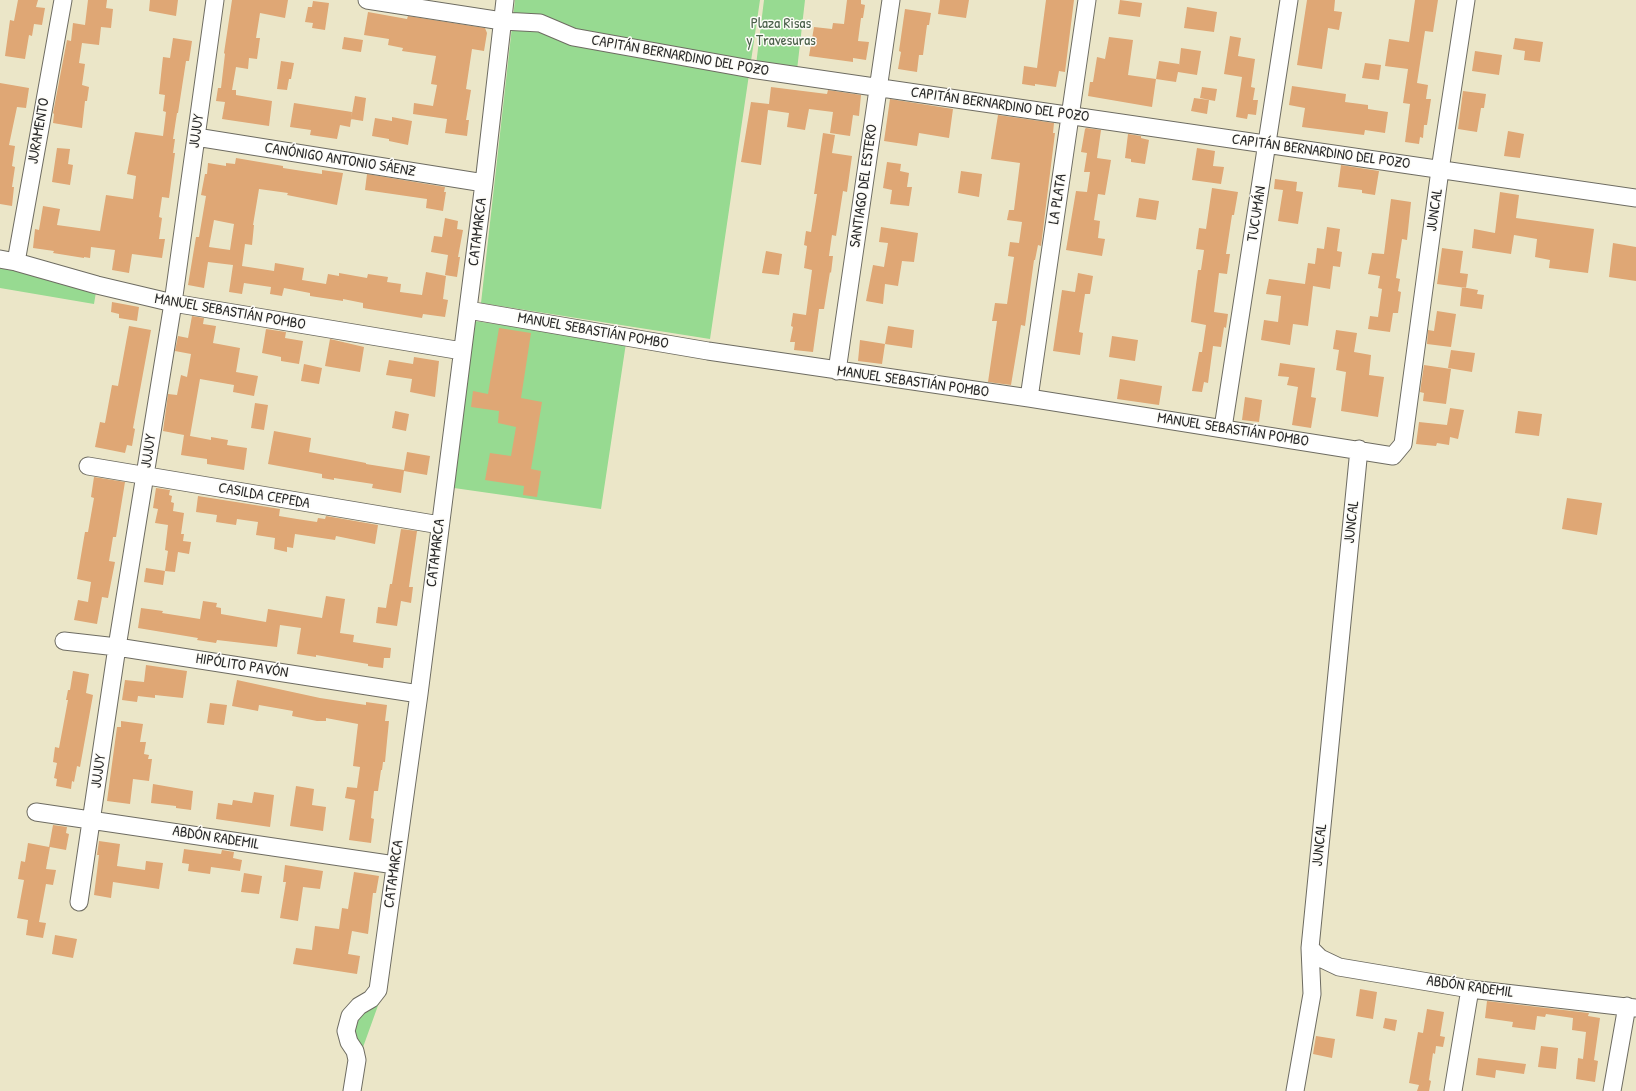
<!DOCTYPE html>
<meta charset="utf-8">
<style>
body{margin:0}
canvas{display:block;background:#ebe6c8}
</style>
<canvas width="1636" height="1091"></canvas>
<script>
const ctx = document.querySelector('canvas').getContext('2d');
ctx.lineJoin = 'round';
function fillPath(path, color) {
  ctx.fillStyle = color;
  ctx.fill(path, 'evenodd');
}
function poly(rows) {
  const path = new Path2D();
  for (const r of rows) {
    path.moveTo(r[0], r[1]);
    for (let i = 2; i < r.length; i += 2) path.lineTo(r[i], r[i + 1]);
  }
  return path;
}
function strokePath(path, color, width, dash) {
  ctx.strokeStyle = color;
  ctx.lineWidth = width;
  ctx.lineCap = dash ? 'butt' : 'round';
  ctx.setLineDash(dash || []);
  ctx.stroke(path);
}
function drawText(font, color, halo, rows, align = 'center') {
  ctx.font = font + ' "Patrick Hand",sans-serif';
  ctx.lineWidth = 3;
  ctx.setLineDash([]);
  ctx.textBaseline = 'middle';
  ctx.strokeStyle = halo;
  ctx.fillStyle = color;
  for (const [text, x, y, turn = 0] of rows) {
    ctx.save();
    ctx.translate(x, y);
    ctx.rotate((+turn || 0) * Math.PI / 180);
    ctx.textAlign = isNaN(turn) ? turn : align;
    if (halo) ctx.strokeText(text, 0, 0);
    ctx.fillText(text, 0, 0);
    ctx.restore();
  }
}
const green = poly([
 [515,0,760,0,710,339,481,303],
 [764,0,805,0,797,70,756,65],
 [0,267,18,270,96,292,94,304,0,288],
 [475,321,626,343,601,509,454,488],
 [380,1000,362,1050,352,1030,355,1020]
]);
const building = poly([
 [18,0,38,0,36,7,45,8,42,25,34,24,32,36,29,35,25,59,5,56,10,20,14,21],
 [88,0,107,0,106,8,113,9,111,28,101,27,99,45,82,43,79,63,85,64,82,85,89,87,87,101,85,101,82,128,53,123,54,114,53,113,67,40,71,41,73,23,85,25],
 [150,0,178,0,176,16,149,11],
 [232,0,288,0,285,18,260,13,256,38,260,38,257,59,249,58,248,69,236,67,232,90,236,90,236,95,272,101,269,126,222,119,225,102,216,101,218,88,221,88,225,54,224,53],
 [847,0,861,0,861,4,865,5,863,18,861,18,858,41,869,42,866,60,853,58,853,62,809,56,814,27,832,29,833,23,844,24],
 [940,0,969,0,966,18,938,14],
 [1046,0,1074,0,1065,72,1059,71,1056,87,1035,84,1035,86,1022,84,1024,66,1037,68],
 [1120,0,1142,3,1140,17,1118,14],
 [1307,0,1335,0,1334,11,1342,12,1339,30,1328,28,1322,69,1297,65],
 [1415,0,1438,0,1433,32,1425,31,1417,83,1428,85,1426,99,1431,99,1427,125,1424,125,1423,138,1420,137,1419,144,1405,142,1410,104,1403,103,1408,69,1385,66,1389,39,1409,42],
 [313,1,329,3,325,30,312,28,313,23,305,22,308,7,312,7],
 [1187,7,1217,12,1214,32,1184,28],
 [905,9,931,13,929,25,927,25,923,55,919,55,917,72,898,69,901,52,899,51],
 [368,12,407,19,408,16,485,28,487,33,484,51,472,49,466,89,471,90,466,120,469,120,467,136,445,133,447,119,413,114,414,103,433,106,437,85,431,84,436,56,402,51,403,48,388,45,389,39,364,35],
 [1230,36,1241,38,1238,56,1255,59,1251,87,1255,88,1253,100,1258,100,1256,115,1248,114,1247,119,1236,117,1242,77,1224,74],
 [344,37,363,40,361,52,342,49],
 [1109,37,1133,40,1128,75,1156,79,1159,61,1179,64,1179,66,1181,48,1201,51,1197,75,1178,72,1176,82,1156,79,1152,107,1088,96,1090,82,1093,82,1097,57,1105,59],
 [173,38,192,41,189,61,186,61,178,113,177,113,173,139,175,139,173,153,175,153,169,198,162,197,159,217,162,218,159,239,165,239,162,258,132,254,129,273,112,270,115,250,91,247,90,258,84,257,84,258,53,253,54,251,33,248,35,229,39,230,43,206,60,209,57,225,100,231,106,195,133,199,136,176,127,174,135,132,163,136,166,112,163,111,165,95,159,94,161,75,163,57,170,58],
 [1515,38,1543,42,1540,62,1524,60,1525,51,1513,49],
 [1475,51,1502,55,1499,75,1472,71],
 [281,61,294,63,291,79,289,79,287,90,277,89],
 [1365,63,1381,65,1379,80,1362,78],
 [0,83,29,88,26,108,17,107,9,145,15,146,12,166,15,167,12,187,14,187,12,206,0,204],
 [1292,86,1346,94,1345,102,1368,105,1368,109,1388,112,1385,133,1365,130,1364,135,1302,127,1305,108,1289,105],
 [771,87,827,94,828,90,861,95,859,116,853,115,850,136,830,133,833,112,809,109,805,130,787,127,789,113,768,110,761,165,741,162,751,102,769,104],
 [1202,87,1217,89,1215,101,1200,98],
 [1463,91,1486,94,1484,108,1481,108,1477,132,1458,129],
 [355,96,366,98,363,121,351,119],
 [1194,98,1209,100,1207,114,1191,111],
 [890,99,953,109,949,138,919,133,917,146,884,141],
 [294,103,352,112,350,127,340,125,337,139,310,135,311,130,290,127],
 [998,115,1054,123,1053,133,1055,133,1041,246,1038,245,1035,260,1034,260,1025,326,1021,325,1011,385,988,382,997,321,992,321,995,303,1007,304,1014,257,1008,256,1010,242,1019,243,1022,222,1007,220,1009,210,1014,210,1020,163,991,159],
 [392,117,412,121,408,145,389,141,389,139,372,136,375,118,392,121],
 [1086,128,1101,130,1097,158,1111,160,1105,195,1098,194,1094,220,1100,221,1098,238,1105,239,1102,256,1066,250,1076,191,1087,192,1090,172,1084,172,1087,153,1081,152,1085,129],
 [1508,131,1524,134,1520,158,1504,156],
 [823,133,835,135,832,153,852,156,847,192,843,191,836,236,832,235,829,256,833,256,831,273,830,272,824,309,819,309,813,352,794,350,795,342,790,342,793,327,791,326,793,313,806,315,812,270,804,268,807,246,804,245,806,231,811,232,817,194,814,194],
 [1128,134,1141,136,1141,138,1149,140,1145,164,1131,162,1131,159,1125,158],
 [57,148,70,149,68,164,73,165,70,185,52,182],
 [1197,148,1215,151,1213,166,1224,167,1221,184,1192,180],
 [236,158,283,166,283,168,322,174,322,170,343,173,337,205,287,195,288,193,259,189,253,225,254,225,252,245,245,244,242,266,274,271,275,263,304,268,302,280,326,284,328,274,339,276,339,273,367,278,368,274,388,277,387,282,401,284,400,292,422,295,426,272,446,276,443,299,448,300,445,317,423,314,422,318,363,308,363,303,343,299,343,301,310,296,310,293,284,288,282,296,270,294,271,287,244,283,242,294,229,292,233,265,208,262,204,288,188,285,196,237,199,237,206,196,201,195,205,174,207,174,208,163,226,166,226,163,235,164],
 [214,220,234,224,230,250,209,247],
 [887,162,901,164,900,171,909,173,907,187,912,187,909,206,890,204,892,190,883,188],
 [1341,165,1379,171,1375,195,1362,193,1362,190,1338,187],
 [961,171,982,174,979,197,958,193],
 [367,174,445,187,444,192,446,192,443,211,426,208,427,199,365,190],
 [1275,179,1297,182,1296,191,1303,192,1298,224,1278,221,1283,190,1274,189],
 [1212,188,1238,192,1234,215,1232,215,1226,254,1230,254,1227,274,1219,273,1214,312,1228,314,1226,328,1224,327,1221,347,1213,346,1208,383,1204,382,1202,392,1192,391,1199,352,1202,352,1206,325,1191,322,1198,270,1201,270,1204,250,1196,249,1199,228,1206,229],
 [1500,192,1519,195,1516,218,1594,229,1588,273,1549,268,1550,260,1535,257,1537,239,1514,235,1511,254,1472,248,1474,229,1495,233],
 [1139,198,1159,201,1156,220,1136,217],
 [1391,199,1411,202,1407,240,1402,239,1396,278,1400,279,1398,291,1401,292,1398,313,1393,313,1390,332,1368,329,1370,316,1378,317,1382,289,1378,288,1380,276,1368,274,1372,253,1384,254],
 [445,218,458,221,457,229,463,230,458,257,460,257,457,277,445,275,448,255,431,252,434,236,442,237],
 [881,227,918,233,914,262,902,261,898,286,885,284,883,304,866,301,873,265,884,267,888,243,879,242],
 [1327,227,1340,229,1337,251,1342,252,1340,267,1333,266,1330,289,1313,286,1308,326,1293,324,1290,345,1261,340,1264,320,1278,322,1281,296,1266,294,1269,279,1305,284,1308,263,1315,264,1317,248,1324,249],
 [1613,243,1636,247,1636,281,1609,277],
 [1442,248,1463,251,1460,273,1468,274,1466,288,1437,284],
 [766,251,782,254,779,275,762,273],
 [1078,273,1093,276,1090,294,1085,294,1079,332,1083,333,1080,355,1053,351,1062,290,1075,292],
 [1462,287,1478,290,1477,294,1484,295,1482,309,1460,306],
 [112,302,139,307,137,321,119,318,119,314,111,312],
 [1437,311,1456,314,1451,347,1427,344,1428,330,1434,331],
 [192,316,204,318,203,324,216,326,213,343,240,348,236,372,258,376,254,396,233,392,234,385,200,379,190,436,211,440,211,437,228,440,227,445,247,448,244,470,207,464,207,459,181,455,184,435,163,431,168,394,177,395,181,375,187,377,191,354,175,351,178,336,188,338],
 [129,326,151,330,133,428,135,429,132,446,127,445,125,453,95,447,100,422,105,423,112,385,118,386],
 [888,326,914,330,912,348,885,344],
 [499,328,531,333,521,398,542,402,531,469,541,471,537,497,523,495,524,486,485,480,490,453,511,456,516,427,498,423,499,411,471,407,473,391,488,394],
 [266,329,286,332,285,338,303,341,299,364,281,361,281,357,262,353],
 [1336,330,1357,333,1354,352,1371,355,1369,375,1384,377,1378,417,1341,411,1346,372,1336,370,1339,350,1333,349],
 [1112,336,1138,340,1135,361,1109,357],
 [330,339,364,347,360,372,325,366],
 [860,340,885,344,882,364,858,361],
 [1451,350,1475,353,1472,372,1448,368],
 [414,357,439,361,435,397,410,392,412,379,386,375,389,360,413,364],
 [1280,363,1315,368,1311,397,1316,398,1311,428,1292,425,1298,387,1287,385,1289,377,1278,376],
 [304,364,322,368,319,384,301,381],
 [1424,365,1451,369,1446,404,1423,401,1424,393,1420,392],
 [1120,379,1162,386,1159,405,1117,399],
 [1245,397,1262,400,1259,422,1242,420],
 [255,403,268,405,264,430,251,428],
 [1450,408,1464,410,1458,439,1450,437,1449,445,1437,443,1436,446,1416,444,1419,422,1447,425],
 [395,411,409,414,406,431,392,428],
 [1518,411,1542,414,1539,436,1515,433],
 [274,431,311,438,309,452,366,463,366,464,404,470,407,452,430,456,427,475,404,471,401,493,372,488,373,484,334,478,334,480,322,478,322,474,268,464],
 [94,477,125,482,116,537,113,537,109,561,115,562,108,598,102,597,97,624,74,620,78,600,88,602,91,582,77,579,85,532,88,532,94,498,91,497],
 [156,488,170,490,169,495,172,496,171,502,174,503,173,511,184,513,181,534,184,534,183,541,191,542,189,554,178,552,175,572,165,571,168,551,165,550,168,525,155,523,158,509,153,508],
 [198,496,280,509,279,516,297,519,317,522,318,518,325,519,326,516,378,525,375,544,336,536,335,540,295,534,293,548,287,547,287,552,274,549,275,538,256,535,258,522,237,519,236,525,216,522,217,515,196,512],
 [1567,498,1602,503,1597,535,1562,529],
 [401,529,417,531,409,587,413,587,411,603,401,601,397,626,376,623,378,607,386,608,390,584,392,584],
 [146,568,165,571,163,585,144,582],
 [326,596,345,599,340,633,354,635,353,642,391,648,390,658,384,658,383,668,368,666,368,664,316,655,316,657,297,654,301,628,280,625,277,647,217,640,216,643,197,640,198,638,138,628,141,608,163,611,162,613,200,619,203,601,217,603,216,607,221,608,221,614,266,622,268,609,322,618],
 [146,665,187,671,183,698,155,695,155,698,138,696,137,702,122,700,125,680,144,682],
 [73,671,89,674,86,693,93,695,80,767,77,766,74,782,72,781,71,789,56,786,57,779,54,778,57,763,53,762,55,747,59,748,68,700,66,700,68,690,70,690],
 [237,680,320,698,366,705,366,702,387,705,385,721,389,721,387,741,385,762,383,762,382,770,381,770,378,791,374,791,371,818,374,819,371,843,349,840,355,800,345,798,347,787,357,788,360,767,353,766,358,724,326,718,326,721,317,721,292,716,293,711,259,705,258,711,232,706],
 [210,703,227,705,224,725,207,723],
 [121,721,143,724,140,742,146,742,144,754,149,755,148,759,152,759,149,781,133,779,130,804,107,801,117,727,121,727],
 [153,784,193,791,191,810,176,808,176,806,151,803],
 [296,786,314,789,312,805,326,807,323,831,290,826],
 [254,792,274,795,270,827,216,819,218,803,232,805,233,800,252,803],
 [53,825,67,827,66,833,69,834,66,850,50,847,46,869,56,870,53,885,46,884,39,922,46,923,43,938,26,935,28,920,17,918,24,880,18,879,21,861,25,862,28,843,49,847],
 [99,841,120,844,117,866,145,870,146,861,163,863,159,889,113,882,111,898,94,895,99,855,97,855],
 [184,849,221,854,222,850,234,852,233,858,242,860,240,871,211,867,210,874,188,871,189,864,182,863],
 [285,865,323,871,320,889,303,887,298,921,280,918,286,882,283,882],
 [354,872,379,876,376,893,373,893,368,934,352,931,348,954,360,956,357,974,293,964,296,948,312,950,315,926,339,929,342,908,348,909],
 [244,873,262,876,259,894,241,892],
 [55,935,77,939,73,958,52,954],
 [1360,989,1377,992,1373,1019,1356,1016],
 [1487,1001,1589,1013,1588,1016,1600,1018,1594,1060,1598,1061,1595,1082,1576,1079,1578,1058,1583,1059,1586,1032,1572,1030,1573,1018,1546,1014,1545,1017,1537,1016,1535,1030,1512,1027,1513,1022,1485,1018],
 [1427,1009,1444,1012,1440,1036,1445,1037,1443,1047,1436,1046,1435,1054,1433,1053,1429,1080,1431,1081,1429,1091,1417,1091,1419,1085,1409,1083,1418,1032,1423,1033],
 [1385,1018,1397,1020,1395,1031,1383,1028],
 [1316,1036,1335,1039,1332,1058,1313,1054],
 [1541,1046,1558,1048,1556,1069,1538,1067],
 [1478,1058,1526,1064,1524,1074,1496,1070,1495,1078,1476,1075]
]);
const minor = poly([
 [367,0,502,21,540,23,573,37,751,69,1636,198],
 [196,137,484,183],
 [0,259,16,262,97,285,173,303,462,351],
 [16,262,63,0],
 [468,310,708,351,1029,398,1393,456,1403,444,1440,170,1466,0],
 [837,371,891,0],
 [1029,398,1087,0],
 [1223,428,1289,0],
 [88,466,440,525],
 [64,641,117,647,419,694],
 [36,812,395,865],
 [79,902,117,647,173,303,215,0],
 [1310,948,1320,958,1339,967,1470,989,1636,1008],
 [352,1091,357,1060,355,1051,349,1042,346,1031,350,1016,359,1006,371,999,378,990,419,694,484,183,505,0],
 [1295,1091,1312,994,1310,948,1359,449],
 [1453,1091,1470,989],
 [1612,1091,1627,1006]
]);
const parkNames = [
 ["Plaza Risas",781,24],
 ["y Travesuras",781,41]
];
const streetNames = [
 ["CAPITÁN BERNARDINO DEL POZO",680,56,10],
 ["CAPITÁN BERNARDINO DEL POZO",1000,105,8],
 ["JURAMENTO",39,131,-80],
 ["JUJUY",197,131,-82],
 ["CAPITÁN BERNARDINO DEL POZO",1321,152,8],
 ["CANÓNIGO ANTONIO SÁENZ",340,160,9],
 ["SANTIAGO DEL ESTERO",864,186,-82],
 ["LA PLATA",1058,199,-81],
 ["JUNCAL",1435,210,-82],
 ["TUCUMÁN",1257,214,-81],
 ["CATAMARCA",478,232,-83],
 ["MANUEL SEBASTIÁN POMBO",230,312,10],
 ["MANUEL SEBASTIÁN POMBO",593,331,10],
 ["MANUEL SEBASTIÁN POMBO",913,382,8],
 ["MANUEL SEBASTIÁN POMBO",1233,430,9],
 ["JUJUY",149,451,-81],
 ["CASILDA CEPEDA",264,496,10],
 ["JUNCAL",1352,522,-84],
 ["CATAMARCA",436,553,-83],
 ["HIPÓLITO PAVÓN",242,666,9],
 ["JUJUY",99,771,-82],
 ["ABDÓN RADEMIL",216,838,9],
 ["JUNCAL",1320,845,-84],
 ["CATAMARCA",394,874,-82],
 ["ABDÓN RADEMIL",1470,987,8]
];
fillPath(green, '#97da91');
fillPath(building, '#dfa775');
strokePath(minor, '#6e6c62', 19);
strokePath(minor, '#fff', 17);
drawText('15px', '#4b604a', '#fdfcf7', parkNames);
drawText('15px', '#2b2b2b', '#fdfcf7', streetNames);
</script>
